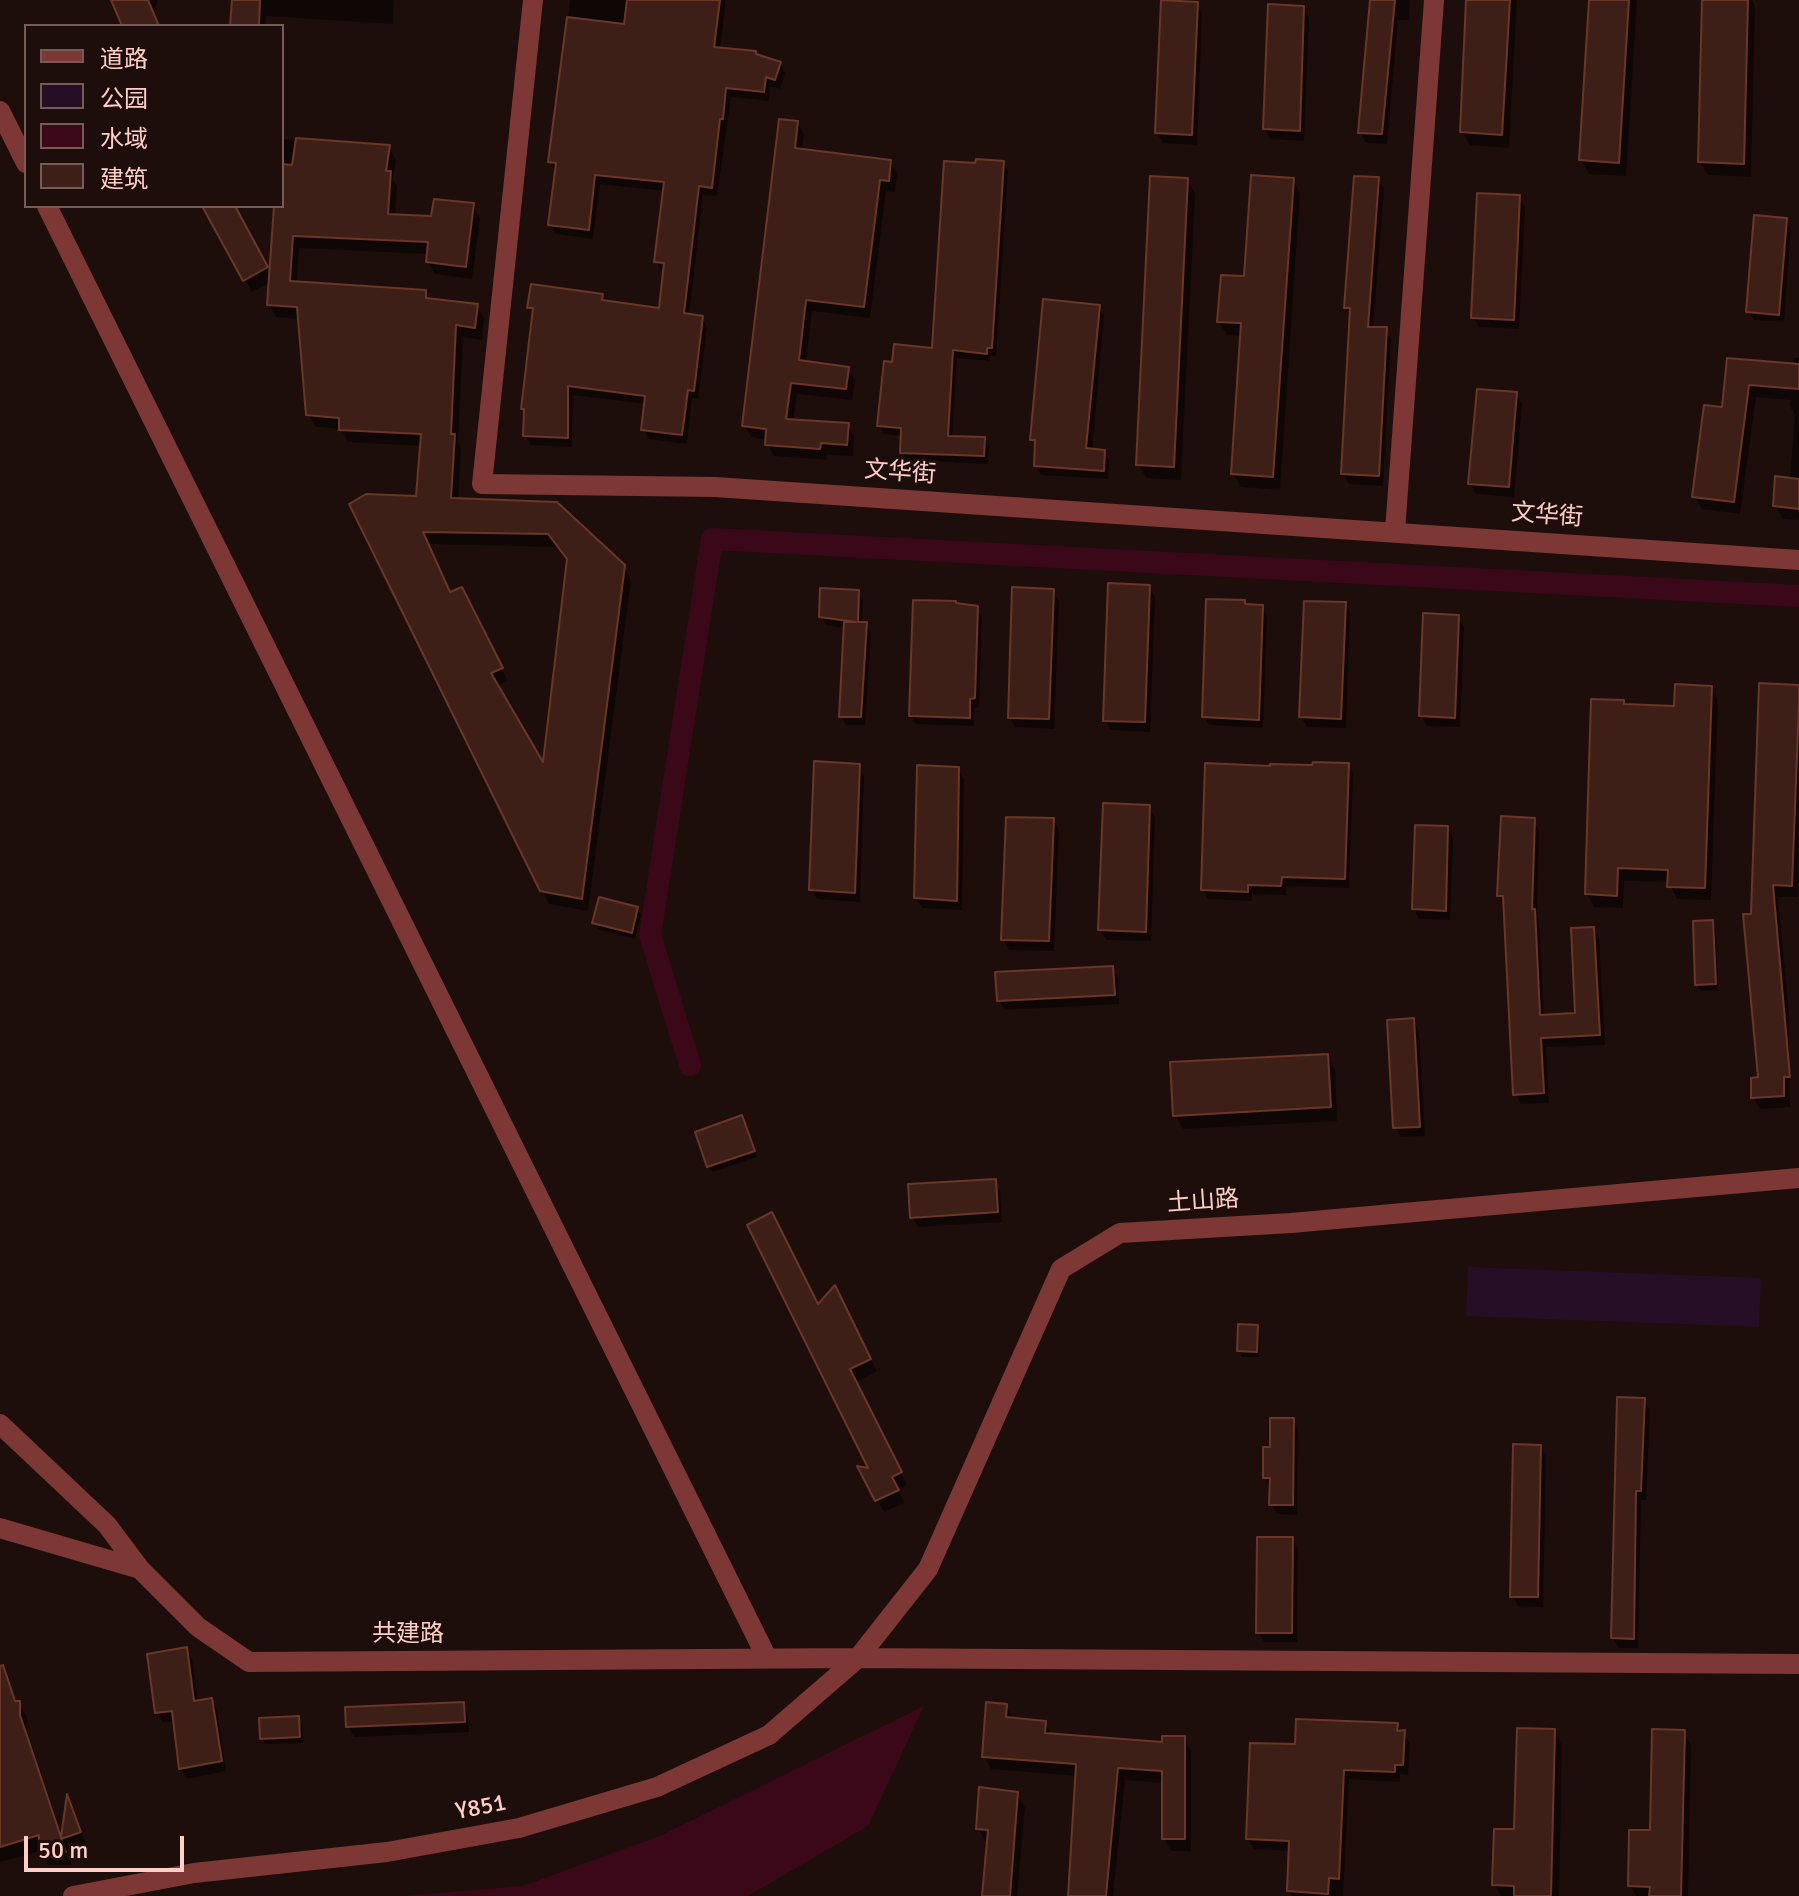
<!DOCTYPE html>
<meta charset="utf-8">
<style>
body{margin:0}
#map{position:relative;width:1799px;height:1896px;overflow:hidden;background:#1d0e0b;font-family:Signika,"Noto Sans SC",sans-serif}
canvas{display:block}
.legend{position:absolute;left:24px;top:24px;width:260px;height:184px;box-sizing:border-box;background:#1d0e0b;border:2px solid #775b56;margin:0;padding:10px 14px;list-style:none;font-size:24px;color:#ffcec7}
.legend li{display:flex;align-items:center;gap:16px;height:40px}
.legend b{width:40px;border:2px solid #775b56}
.scale{position:absolute;left:24px;top:1836px;width:160px;height:36px;box-sizing:border-box;border:4px solid #ffcec7;border-top:0;padding-left:10px;font-size:24px;line-height:28px;white-space:nowrap;color:#ffcec7;-webkit-text-stroke:6px #1d0e0b;paint-order:stroke}
</style>
<div id="map">
<canvas width="1799" height="1896"></canvas>
<ul class="legend">
<li><b style="height:10px;background:#7d3835"></b>道路</li>
<li><b style="height:22px;background:#260e27"></b>公园</li>
<li><b style="height:22px;background:#3a0819"></b>水域</li>
<li><b style="height:22px;background:#3e1f17"></b>建筑</li>
</ul>
<div class="scale">50 m</div>
</div>
<script>
const ctx = document.querySelector('canvas').getContext('2d');
ctx.lineJoin = 'round';
function fillPath(path, color) {
  ctx.fillStyle = color;
  ctx.fill(path, 'evenodd');
}
function poly(rows) {
  const path = new Path2D();
  for (const r of rows) {
    path.moveTo(r[0], r[1]);
    for (let i = 2; i < r.length; i += 2) path.lineTo(r[i], r[i + 1]);
  }
  return path;
}
function strokePath(path, color, width, dash) {
  ctx.strokeStyle = color;
  ctx.lineWidth = width;
  ctx.lineCap = dash ? 'butt' : 'round';
  ctx.setLineDash(dash || []);
  ctx.stroke(path);
}
function drawText(font, color, halo, rows, align = 'center') {
  ctx.font = font + ' Signika,"Noto Sans SC",sans-serif';
  ctx.lineWidth = 6;
  ctx.setLineDash([]);
  ctx.textBaseline = 'middle';
  ctx.strokeStyle = halo;
  ctx.fillStyle = color;
  for (const [text, x, y, turn = 0] of rows) {
    ctx.save();
    ctx.translate(x, y);
    ctx.rotate((+turn || 0) * Math.PI / 180);
    ctx.textAlign = isNaN(turn) ? turn : align;
    if (halo) ctx.strokeText(text, 0, 0);
    ctx.fillText(text, 0, 0);
    ctx.restore();
  }
}
const green = poly([
 [1468,1267,1761,1278,1759,1327,1466,1316]
]);
const water = poly([
 [924,1706,868,1826,748,1896,403,1896,523,1886,662,1835]
]);
const shadow = poly([
 [115,0,158,0,154,13,159,26,125,26],
 [234,0,394,0,393,24,266,16,265,26,232,26],
 [570,0,726,0,720,49,780,64,785,73,780,89,770,86,769,101,731,97,717,196,703,195,689,314,702,318,707,327,698,399,692,398,687,444,649,439,643,429,646,404,573,395,572,447,531,445,525,436,523,408,534,316,529,307,602,296,606,303,660,310,665,271,661,271,656,261,665,191,600,184,593,239,556,234,550,225,557,173,550,162],
 [1369,0,1410,0,1409,20,1398,20,1387,144,1366,143,1360,133],
 [1468,0,1517,0,1509,148,1470,145,1462,131],
 [1591,0,1637,0,1626,176,1589,174,1581,160],
 [1704,0,1752,0,1755,6,1751,177,1708,175,1700,162],
 [1196,4,1202,14,1197,145,1163,143,1157,133],
 [1303,8,1309,18,1304,141,1270,139,1265,129],
 [797,122,804,134,802,151,890,162,897,174,895,192,886,191,870,318,812,311,806,363,848,369,855,380,852,400,797,394,793,422,848,425,854,437,853,456,827,455,826,460,774,456,767,444,767,440,751,437,744,425],
 [282,139,389,147,396,160,393,180,397,186,395,217,433,218,472,205,480,218,472,279,435,274,428,262,429,254,299,248,297,283,425,292,430,301,477,306,484,319,482,340,463,337,458,442,461,449,458,500,556,504,624,566,631,580,588,911,549,904,351,505,418,498,422,446,348,442,341,429,316,427,308,414,300,319,276,317,269,304,271,282,252,292,204,206,231,206,271,277,276,206,282,206],
 [428,544,557,547,569,562,544,768,497,686,508,681,468,602,450,594],
 [1003,163,1008,171,996,356,990,356,990,361,957,358,952,438,984,439,989,447,988,464,907,460,902,452,903,436,884,434,879,425,893,364,934,350,977,165],
 [1378,179,1384,189,1373,329,1385,329,1391,340,1383,486,1349,484,1343,474,1351,317,1346,308],
 [1187,180,1195,194,1181,480,1146,478,1138,464],
 [1293,180,1300,193,1280,490,1241,487,1233,474,1242,336,1227,335,1219,322,1246,278],
 [1519,197,1525,207,1519,329,1479,327,1473,317],
 [1786,220,1791,230,1784,322,1754,320,1748,310],
 [1099,307,1104,316,1092,451,1104,451,1109,461,1108,479,1041,475,1036,466,1037,447,1032,439],
 [1794,358,1799,358,1799,520,1783,519,1775,506,1790,480,1795,415,1789,405,1790,400,1756,397,1740,514,1702,509,1694,496,1724,409,1729,360,1793,365],
 [1516,394,1522,404,1514,497,1476,494,1471,484],
 [1149,587,1155,597,1150,732,1111,730,1105,720],
 [1053,591,1059,601,1054,729,1015,727,1010,717],
 [858,592,863,600,862,624,866,624,871,633,865,725,846,725,841,716,845,628,826,625,821,616],
 [1244,602,1247,606,1262,607,1267,616,1263,728,1209,725,1204,716],
 [1345,604,1350,614,1346,728,1307,727,1301,717],
 [977,608,982,617,979,707,974,708,974,726,916,724,911,715],
 [1458,617,1464,627,1460,727,1427,726,1421,716],
 [1711,688,1718,701,1711,900,1677,899,1669,882,1624,881,1623,908,1594,907,1587,894,1625,706,1676,708],
 [1799,688,1798,897,1778,897,1788,1003,1790,1107,1760,1109,1753,1097,1760,1079,1753,915],
 [1348,765,1353,774,1349,888,1286,886,1286,895,1252,894,1252,901,1208,899,1203,889,1314,767],
 [858,766,864,776,860,902,817,899,811,889],
 [958,769,964,779,962,910,922,908,916,898],
 [1149,807,1155,817,1151,941,1106,940,1100,930],
 [1053,820,1059,830,1054,951,1009,950,1003,940],
 [1533,820,1539,830,1537,916,1539,921,1544,1017,1577,1015,1593,929,1599,939,1605,1045,1546,1047,1549,1103,1521,1104,1515,1094,1506,906,1499,895],
 [1447,828,1453,838,1450,920,1419,919,1414,909],
 [637,909,641,915,635,939,598,929,594,923],
 [1712,922,1716,929,1718,990,1701,991,1697,985],
 [1112,968,1118,978,1119,1004,1005,1010,999,1000],
 [1413,1020,1419,1031,1425,1136,1401,1137,1395,1127],
 [1327,1056,1335,1070,1337,1121,1183,1129,1175,1115],
 [741,1117,757,1157,713,1172,709,1166],
 [995,1181,1000,1191,1002,1222,918,1227,912,1217],
 [841,1300,877,1371,856,1382,907,1485,898,1490,904,1503,884,1512,861,1469,871,1470,818,1307],
 [1256,1326,1260,1333,1259,1357,1242,1357,1239,1351],
 [1644,1400,1650,1410,1646,1500,1641,1500,1638,1648,1619,1648,1613,1638],
 [1293,1420,1298,1430,1297,1515,1277,1514,1271,1504,1270,1488,1265,1477,1272,1449],
 [1540,1447,1546,1457,1543,1607,1518,1606,1512,1596],
 [1292,1539,1298,1549,1297,1642,1264,1642,1258,1632],
 [186,1649,192,1659,198,1702,211,1700,217,1710,226,1771,187,1779,181,1769,175,1721,162,1722,157,1712],
 [10,1690,27,1717,27,1730,63,1838,68,1800,87,1846,68,1853,72,1865,49,1865,40,1851,0,1862,0,1693],
 [463,1704,468,1714,469,1732,354,1737,348,1726],
 [1006,1706,1014,1720,1045,1723,1052,1735,1164,1744,1184,1738,1191,1751,1191,1851,1171,1851,1164,1838,1164,1783,1125,1780,1113,1896,1070,1896,1077,1776,991,1769,984,1756],
 [298,1719,302,1725,303,1743,265,1744,262,1738],
 [1396,1725,1410,1743,1408,1775,1400,1774,1400,1782,1349,1779,1343,1896,1292,1896,1289,1891,1291,1851,1254,1849,1248,1839,1297,1746],
 [1554,1731,1562,1745,1559,1896,1501,1896,1494,1885],
 [1683,1732,1691,1745,1688,1896,1636,1896,1630,1886,1652,1833],
 [1017,1794,1025,1807,1017,1896,984,1896,989,1842,985,1841,978,1828]
]);
const canal = poly([
 [690,1065,650,935,712,539,1799,596]
]);
const building = poly([
 [111,0,148,0,159,26,122,26,111,0],
 [232,0,260,0,259,26,230,26,232,0],
 [627,0,720,0,714,47,756,51,756,54,781,62,775,80,766,77,764,92,726,88,723,119,720,119,712,188,699,186,684,313,703,316,694,391,688,390,682,435,641,430,645,396,568,386,568,438,523,436,524,409,521,409,533,308,527,308,531,284,603,294,602,300,659,308,664,263,654,262,664,182,595,175,589,230,548,225,556,163,548,162,567,17,624,24,627,0],
 [1161,0,1198,2,1192,135,1155,133,1161,0],
 [1370,0,1395,0,1382,134,1358,133,1370,0],
 [1466,0,1510,0,1502,135,1460,132,1466,0],
 [1589,0,1629,0,1619,163,1579,160,1589,0],
 [1702,0,1748,0,1744,164,1698,162,1702,0],
 [1268,4,1304,6,1300,131,1263,129,1268,4],
 [779,119,798,121,795,148,891,160,889,181,880,180,864,307,806,300,799,360,849,367,846,389,791,383,786,419,849,423,847,445,821,443,820,449,765,445,766,429,742,426,779,119],
 [296,138,390,145,386,171,391,171,388,214,431,216,434,199,474,203,466,267,426,262,428,242,293,236,290,281,426,290,426,298,478,304,475,328,456,325,451,434,455,434,451,498,557,502,625,565,582,899,540,891,349,504,366,494,416,496,421,434,339,430,339,418,306,415,297,307,267,305,274,206,282,206,282,164,292,165,296,138],
 [423,532,548,534,567,559,543,762,491,673,503,668,462,587,450,592,423,532],
 [976,159,1004,161,992,348,987,348,987,354,953,350,948,436,985,437,984,456,900,453,901,428,877,426,884,361,892,362,894,344,932,348,944,161,975,163,976,159],
 [1251,175,1294,178,1273,477,1231,474,1241,323,1217,322,1221,275,1244,276,1251,175],
 [1150,176,1188,178,1174,467,1136,465,1150,176],
 [1354,176,1379,177,1368,327,1387,327,1379,476,1341,474,1350,308,1344,308,1354,176],
 [1477,193,1520,195,1514,320,1471,318,1477,193],
 [202,206,235,206,268,267,243,281,202,206],
 [1754,215,1787,218,1779,315,1746,312,1754,215],
 [1043,299,1100,305,1086,448,1105,450,1104,471,1034,466,1035,440,1030,440,1043,299],
 [1727,358,1799,364,1799,389,1749,385,1734,502,1692,497,1704,405,1722,407,1727,358],
 [1477,389,1517,392,1509,487,1468,484,1477,389],
 [1775,476,1799,479,1799,509,1773,506,1775,476],
 [1108,583,1150,585,1145,722,1103,721,1108,583],
 [1012,587,1054,589,1049,719,1008,718,1012,587],
 [820,588,859,590,858,622,867,622,861,717,839,717,844,622,856,622,819,617,820,588],
 [1206,599,1245,600,1245,604,1263,605,1259,720,1202,717,1206,599],
 [913,600,956,601,956,603,978,606,975,698,970,699,970,718,909,716,913,600],
 [1304,601,1346,602,1341,719,1299,717,1304,601],
 [1423,613,1459,615,1455,718,1419,716,1423,613],
 [1759,683,1799,685,1799,703,1792,886,1773,885,1790,1077,1784,1077,1784,1096,1751,1098,1751,1078,1758,1077,1743,914,1751,914,1759,683],
 [1675,684,1712,686,1705,888,1667,887,1668,870,1618,868,1617,896,1585,894,1591,699,1624,700,1624,704,1674,706,1675,684],
 [814,761,860,764,855,893,809,890,814,761],
 [1313,762,1349,763,1345,879,1282,877,1281,886,1248,885,1248,892,1201,890,1205,763,1270,766,1270,764,1312,765,1313,762],
 [917,765,959,767,957,901,914,898,917,765],
 [1103,803,1150,805,1146,932,1098,930,1103,803],
 [1501,816,1535,818,1532,909,1535,909,1540,1015,1575,1013,1571,928,1594,927,1600,1035,1541,1038,1544,1093,1513,1095,1503,896,1497,896,1501,816],
 [1006,817,1054,818,1049,941,1001,940,1006,817],
 [1415,825,1448,826,1446,911,1412,909,1415,825],
 [599,897,638,907,632,933,592,923,599,897],
 [1713,920,1716,984,1695,985,1693,921,1713,920],
 [1113,966,1115,995,997,1001,995,972,1113,966],
 [1414,1018,1420,1127,1393,1128,1387,1020,1414,1018],
 [1328,1054,1331,1107,1173,1116,1170,1062,1328,1054],
 [742,1115,755,1151,707,1167,695,1132,742,1115],
 [996,1179,998,1212,910,1218,908,1184,996,1179],
 [772,1212,818,1304,835,1285,871,1359,850,1369,902,1472,892,1477,899,1490,875,1501,857,1466,868,1468,747,1225,772,1212],
 [1238,1324,1258,1325,1257,1352,1237,1351,1238,1324],
 [1617,1397,1645,1398,1641,1491,1636,1491,1634,1639,1611,1638,1617,1397],
 [1270,1418,1294,1418,1293,1505,1269,1505,1270,1478,1263,1478,1263,1447,1270,1447,1270,1418],
 [1513,1444,1541,1445,1538,1597,1510,1597,1513,1444],
 [1257,1537,1293,1537,1292,1633,1256,1633,1257,1537],
 [187,1647,194,1701,212,1698,222,1761,179,1769,172,1711,155,1713,147,1654,187,1647],
 [3,1665,15,1701,20,1701,20,1715,61,1837,67,1794,81,1832,61,1839,66,1852,39,1852,39,1835,0,1847,0,1666,3,1665],
 [464,1702,465,1722,346,1727,345,1707,464,1702],
 [986,1702,1007,1704,1006,1717,1046,1721,1045,1733,1162,1742,1162,1736,1185,1736,1185,1839,1162,1839,1162,1771,1118,1768,1106,1896,1068,1896,1076,1764,982,1757,986,1702],
 [299,1716,300,1737,260,1739,259,1718,299,1716],
 [1296,1719,1398,1723,1397,1731,1405,1730,1403,1765,1395,1765,1395,1772,1344,1770,1339,1879,1329,1878,1328,1894,1287,1891,1289,1841,1246,1839,1250,1743,1295,1744,1296,1719],
 [1517,1728,1555,1729,1551,1896,1514,1896,1514,1886,1492,1885,1494,1829,1514,1829,1517,1728],
 [1652,1729,1685,1730,1681,1896,1649,1896,1650,1887,1628,1886,1629,1830,1650,1830,1652,1729],
 [979,1787,1018,1792,1010,1896,982,1896,988,1830,976,1829,979,1787]
]);
const minor = poly([
 [533,0,482,484,715,487,1799,560],
 [0,111,26,163],
 [47,206,767,1658],
 [1395,531,1434,0],
 [0,1424,107,1525,140,1569],
 [0,1528,140,1569,198,1627,249,1662,858,1658,1799,1664],
 [73,1896,194,1873,387,1852,519,1828,657,1787,769,1735,858,1658,928,1569,1061,1269,1120,1233,1291,1223,1799,1178]
]);
const streetNames = [
 ["文华街",900,473,4],
 ["文华街",1547,516,4],
 ["土山路",1203,1202,-4],
 ["共建路",408,1635],
 ["Y851",481,1808,-11]
];
fillPath(green, '#260e27');
fillPath(water, '#3a0819');
fillPath(shadow, '#0007');
strokePath(canal, '#3a0819', 22);
fillPath(building, '#3e1f17');
strokePath(building, '#6b3628', 2);
strokePath(minor, '#7d3835', 20);
drawText('24px', '#ffcec7', '#1d0e0b', streetNames);
</script>
